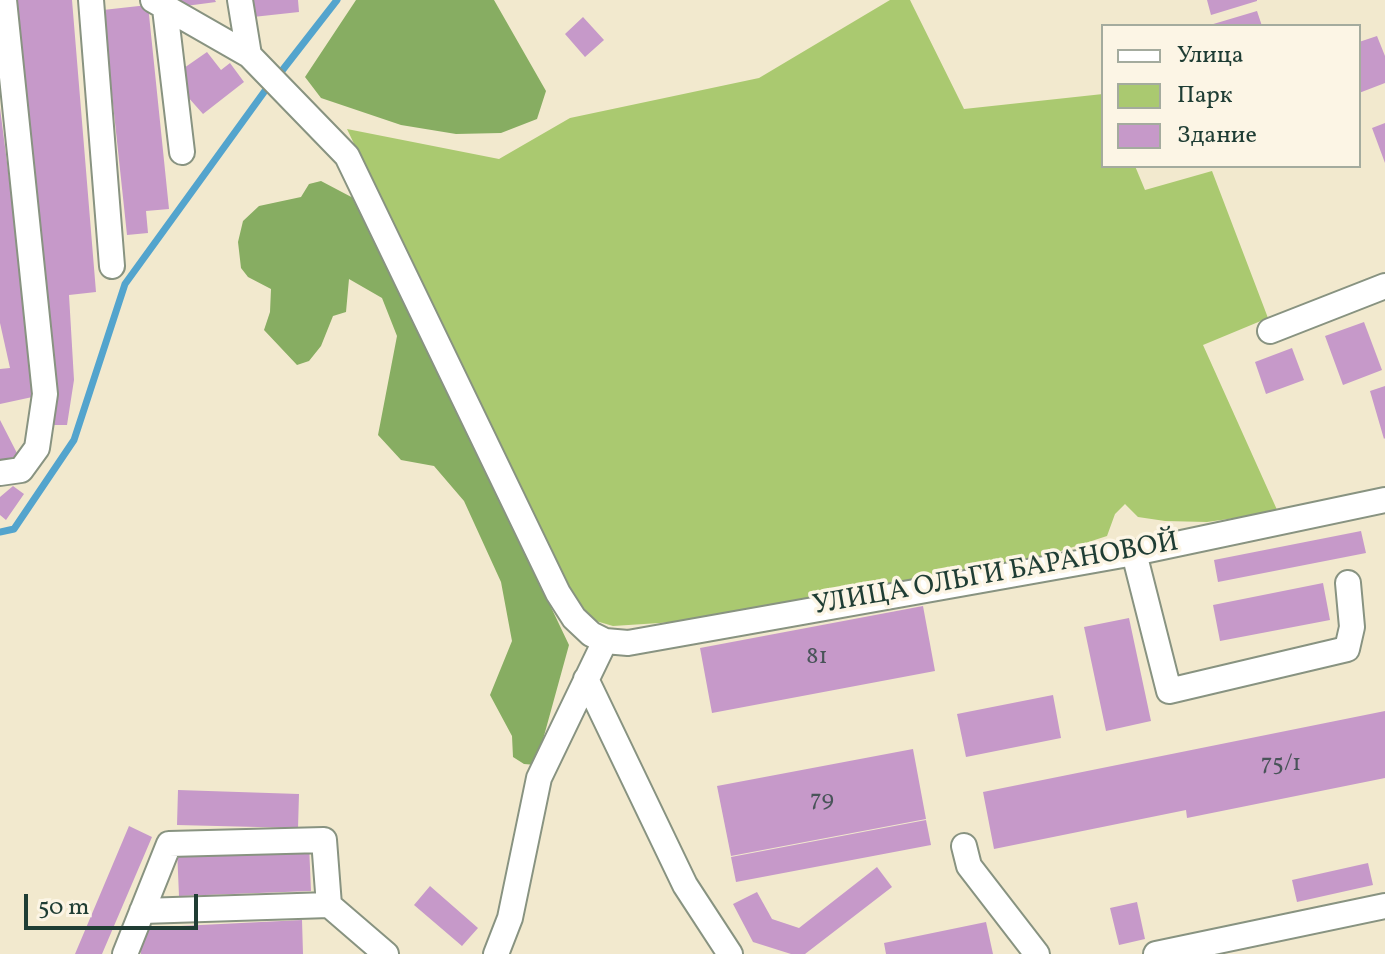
<!DOCTYPE html>
<meta charset="utf-8">
<style>
body{margin:0}
#map{position:relative;width:1385px;height:954px;overflow:hidden;background:#f2e9ce;font-family:Vollkorn,serif}
canvas{display:block}
.legend{position:absolute;left:1101px;top:24px;width:260px;height:144px;box-sizing:border-box;background:#fcf5e5;border:2px solid #a4ab9e;margin:0;padding:10px 14px;list-style:none;font-size:24px;color:#1f3d34}
.legend li{display:flex;align-items:center;gap:16px;height:40px}
.legend b{width:40px;border:2px solid #a4ab9e}
.scale{position:absolute;left:24px;top:894px;width:174px;height:36px;box-sizing:border-box;border:4px solid #1f3d34;border-top:0;padding-left:10px;font-size:24px;line-height:28px;white-space:nowrap;color:#1f3d34;-webkit-text-stroke:6px #fcf5e5;paint-order:stroke}
</style>
<div id="map">
<canvas width="1385" height="954"></canvas>
<ul class="legend">
<li><b style="height:10px;background:#fff"></b>Улица</li>
<li><b style="height:22px;background:#aac970"></b>Парк</li>
<li><b style="height:22px;background:#c699c9"></b>Здание</li>
</ul>
<div class="scale">50 m</div>
</div>
<script>
const ctx = document.querySelector('canvas').getContext('2d');
ctx.lineJoin = 'round';
function fillPath(path, color) {
  ctx.fillStyle = color;
  ctx.fill(path, 'evenodd');
}
function poly(rows) {
  const path = new Path2D();
  for (const r of rows) {
    path.moveTo(r[0], r[1]);
    for (let i = 2; i < r.length; i += 2) path.lineTo(r[i], r[i + 1]);
  }
  return path;
}
function strokePath(path, color, width, dash) {
  ctx.strokeStyle = color;
  ctx.lineWidth = width;
  ctx.lineCap = dash ? 'butt' : 'round';
  ctx.setLineDash(dash || []);
  ctx.stroke(path);
}
function drawText(font, color, halo, rows, align = 'center') {
  ctx.font = font + ' Vollkorn,serif';
  ctx.lineWidth = 7;
  ctx.setLineDash([]);
  ctx.textBaseline = 'middle';
  ctx.strokeStyle = halo;
  ctx.fillStyle = color;
  for (const [text, x, y, turn = 0] of rows) {
    ctx.save();
    ctx.translate(x, y);
    ctx.rotate((+turn || 0) * Math.PI / 180);
    ctx.textAlign = isNaN(turn) ? turn : align;
    if (halo) ctx.strokeText(text, 0, 0);
    ctx.fillText(text, 0, 0);
    ctx.restore();
  }
}
const green = poly([
 [890,0,910,0,964,109,1103,94,1103,166,1135,166,1145,190,1212,171,1268,318,1203,345,1278,512,1207,522,1165,521,1138,517,1125,504,1115,514,1107,536,1030,561,675,622,613,626,596,621,572,602,347,129,499,159,570,118,759,78]
]);
const forest = poly([
 [356,0,494,0,546,91,537,119,501,133,456,134,401,125,321,98,305,77],
 [321,181,357,200,569,645,536,765,524,764,513,757,512,736,490,695,512,641,501,582,464,501,434,466,401,460,378,435,397,336,382,298,349,279,346,312,333,316,321,346,309,361,297,365,264,330,270,312,271,289,248,277,241,268,238,242,243,221,259,206,301,197,309,184]
]);
const stream = poly([
 [281,72,337,0],
 [0,532,14,529,74,440,125,284,267,88]
]);
const building = poly([
 [13,0,72,0,96,292,69,295,74,380,67,425,49,425],
 [177,0,215,0,216,2,178,7],
 [251,0,298,0,299,12,253,17],
 [1207,0,1257,0,1257,1,1211,15],
 [148,5,169,209,146,211,148,233,127,235,103,10],
 [1257,11,1262,26,1210,26,1210,25],
 [583,17,604,40,585,57,565,34],
 [1377,36,1385,56,1385,83,1359,93,1359,42],
 [207,52,221,70,230,63,244,82,203,114,187,96,184,68],
 [0,108,37,396,0,404,0,369,10,368,0,323],
 [1385,123,1385,163,1372,128],
 [1364,322,1382,370,1343,385,1325,336],
 [1292,348,1304,380,1266,394,1255,362],
 [1385,386,1385,438,1384,439,1370,391],
 [0,420,19,457,0,468],
 [13,486,24,494,6,520,0,515,0,497],
 [1361,531,1366,553,1218,582,1214,560],
 [1323,583,1330,620,1220,641,1213,605],
 [923,606,935,671,712,713,700,648],
 [1129,618,1151,721,1106,731,1084,627],
 [1053,695,1061,738,966,757,957,714],
 [1385,711,1385,778,1187,818,1186,810,994,849,983,792],
 [913,749,926,819,731,856,717,786],
 [178,790,299,794,298,828,177,825],
 [926,820,931,845,736,882,731,857],
 [129,826,152,837,102,954,75,954],
 [309,844,311,891,179,896,177,849],
 [1368,863,1373,885,1297,902,1292,880],
 [877,867,892,887,805,954,791,954,753,942,733,904,757,892,772,919,799,928],
 [430,886,478,928,462,946,414,905],
 [1137,902,1145,939,1119,945,1110,908],
 [302,920,303,954,141,954,140,928],
 [986,922,993,954,886,954,884,943]
]);
const minor = poly([
 [91,0,112,266],
 [153,0,249,55,347,156,558,593,574,618,591,634,605,641,628,643,1134,553,1385,500],
 [164,0,182,152],
 [240,0,249,55],
 [1270,331,1385,286],
 [0,473,21,470,37,448,45,394,4,0],
 [1134,553,1169,691,1347,649,1352,627,1348,583],
 [586,679,685,885,730,954],
 [964,846,969,866,1037,954],
 [142,911,329,905,386,954],
 [125,954,169,844,324,840,329,905],
 [496,954,510,918,539,778,605,641],
 [1156,954,1385,906]
]);
const numberNames = [
 ["81",817,659],
 ["75/1",1281,766],
 ["79",822,802]
];
const streetNames = [
 ["УЛИЦА ОЛЬГИ БАРАНОВОЙ",996,576,-10]
];
fillPath(green, '#aac970');
fillPath(forest, '#87ad62');
strokePath(stream, '#53a4cd', 7);
fillPath(building, '#c699c9');
strokePath(minor, '#889381', 28);
strokePath(minor, '#fff', 24);
drawText('24px', '#495459', null, numberNames);
drawText('28px', '#1f3d34', '#fcf5e5', streetNames);
</script>
